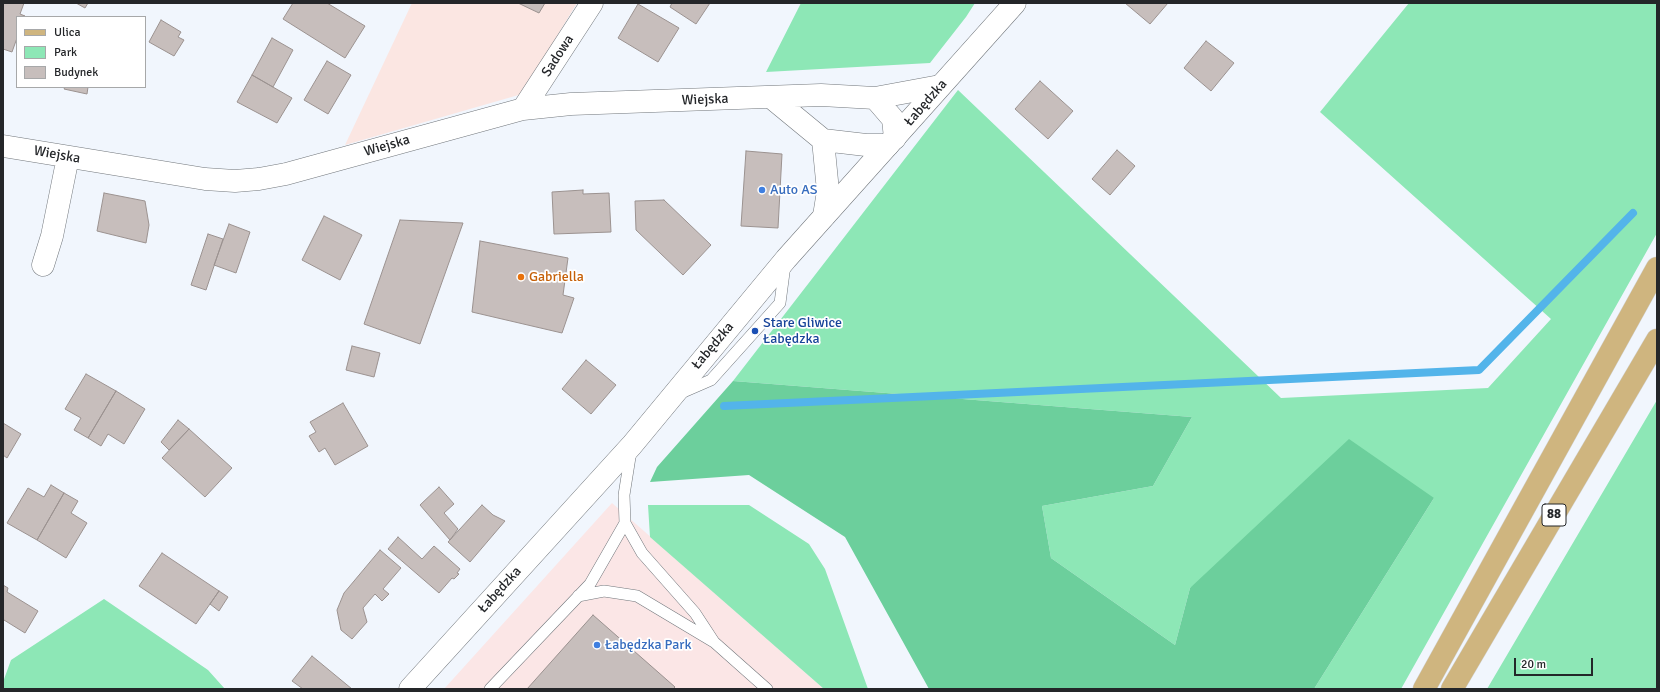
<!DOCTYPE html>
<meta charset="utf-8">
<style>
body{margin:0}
#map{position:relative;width:1660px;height:692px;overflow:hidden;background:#f1f6fd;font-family:Signika,sans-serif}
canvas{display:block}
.frame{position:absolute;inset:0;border:4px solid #242629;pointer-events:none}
.legend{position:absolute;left:16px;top:16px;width:130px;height:72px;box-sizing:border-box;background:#fff;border:1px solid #a7a8a9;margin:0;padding:5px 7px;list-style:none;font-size:12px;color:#242629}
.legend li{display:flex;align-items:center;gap:8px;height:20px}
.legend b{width:20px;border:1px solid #a7a8a9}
.scale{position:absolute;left:1514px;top:658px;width:79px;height:18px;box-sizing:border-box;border:2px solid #242629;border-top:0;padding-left:5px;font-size:12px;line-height:14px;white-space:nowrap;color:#242629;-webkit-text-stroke:3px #fff;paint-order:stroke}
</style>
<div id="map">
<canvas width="1660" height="692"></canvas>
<div class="frame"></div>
<ul class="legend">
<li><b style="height:5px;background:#cfb57f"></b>Ulica</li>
<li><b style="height:11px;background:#8de7b6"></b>Park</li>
<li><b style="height:11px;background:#c7bebc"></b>Budynek</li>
</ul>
<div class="scale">20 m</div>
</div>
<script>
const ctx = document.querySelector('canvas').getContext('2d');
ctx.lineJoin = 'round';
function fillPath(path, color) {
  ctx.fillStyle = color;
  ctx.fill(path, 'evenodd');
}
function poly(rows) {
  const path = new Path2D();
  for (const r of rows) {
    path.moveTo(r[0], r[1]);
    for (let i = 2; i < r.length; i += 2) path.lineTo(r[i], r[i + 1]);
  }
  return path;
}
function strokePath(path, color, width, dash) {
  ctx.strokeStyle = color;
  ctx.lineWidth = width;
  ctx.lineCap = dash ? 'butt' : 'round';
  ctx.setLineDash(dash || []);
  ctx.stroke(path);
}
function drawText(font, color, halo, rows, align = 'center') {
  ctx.font = font + ' Signika,sans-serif';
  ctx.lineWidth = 3.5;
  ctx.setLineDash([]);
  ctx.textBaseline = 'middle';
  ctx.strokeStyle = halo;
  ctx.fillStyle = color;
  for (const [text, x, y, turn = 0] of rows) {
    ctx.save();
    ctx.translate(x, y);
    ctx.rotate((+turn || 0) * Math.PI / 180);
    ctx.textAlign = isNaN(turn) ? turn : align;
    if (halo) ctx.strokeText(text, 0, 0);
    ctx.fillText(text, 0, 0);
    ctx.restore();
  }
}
const commercial = poly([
 [612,503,824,689,444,689]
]);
const education = poly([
 [412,3,577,3,522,94,345,145]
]);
const green = poly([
 [801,3,975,3,966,17,930,63,766,72],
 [1409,3,1657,3,1657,233,1401,689,1314,689,1434,498,1190,588,1175,645,1051,558,1042,506,1153,486,1192,417,733,381,958,90,1281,398,1488,388,1551,319,1320,112],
 [1657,400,1657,689,1487,689],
 [648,505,749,505,809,544,825,569,868,689,824,689,650,537],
 [104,599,208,670,225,689,3,689,3,682,11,660]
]);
const forest = poly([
 [733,381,1192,417,1153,486,1042,506,1051,558,1175,645,1190,588,1349,439,1434,498,1314,689,929,689,845,537,749,475,650,482,657,467]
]);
const stream = poly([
 [724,406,1479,370,1633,213]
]);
const building = poly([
 [3,3,24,3,20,14,25,16,17,17,17,38,12,52,3,49,3,3],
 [76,3,88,3,85,8,76,3],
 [293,3,327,3,365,26,345,58,283,19,293,3],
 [518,3,545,3,539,13,518,3],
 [672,3,710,3,696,24,670,7,672,3],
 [1125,3,1168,3,1150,24,1125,3],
 [638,4,679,28,658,62,618,38,638,4],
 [161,20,181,32,178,37,184,40,174,56,149,42,161,20],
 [272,38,293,50,273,87,252,75,272,38],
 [1206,41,1234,63,1211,91,1184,68,1206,41],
 [327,61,351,75,328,114,304,100,327,61],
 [252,75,292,98,277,123,237,102,252,75],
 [1040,81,1073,111,1048,139,1015,109,1040,81],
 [65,87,88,87,87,94,64,89,65,87],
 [1117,150,1135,166,1110,195,1092,179,1117,150],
 [746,151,782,154,778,228,741,226,746,151],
 [583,190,583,194,609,193,611,232,554,234,552,192,583,190],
 [104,193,145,201,149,225,146,243,97,231,104,193],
 [664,200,711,245,683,275,636,230,635,201,664,200],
 [324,216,362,235,340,280,302,260,324,216],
 [400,220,463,223,420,344,364,324,400,220],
 [229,224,250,232,236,273,214,265,229,224],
 [208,234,223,239,206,290,191,285,208,234],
 [480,241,568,258,563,295,574,298,562,333,472,312,480,241],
 [352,346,380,353,374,377,346,370,352,346],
 [586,360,616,385,591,414,562,389,586,360],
 [86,374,116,391,88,438,74,430,81,418,65,409,86,374],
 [116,391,145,409,124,444,108,434,101,446,88,438,116,391],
 [343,403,368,446,335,465,325,448,319,452,309,436,316,432,310,422,343,403],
 [178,420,189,429,169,450,161,442,178,420],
 [3,423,21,434,7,458,3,455,3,423],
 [189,429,232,468,205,497,162,458,189,429],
 [51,485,64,493,37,540,7,523,28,488,44,497,51,485],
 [439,487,454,504,444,513,458,529,450,540,420,505,439,487],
 [64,493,78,501,71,513,87,523,66,558,37,540,64,493],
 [482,505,493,515,505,521,470,562,448,542,482,505],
 [398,537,422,559,434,546,460,569,457,573,459,574,454,579,452,578,439,593,388,549,398,537],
 [380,550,401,568,383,589,389,594,382,601,375,594,363,608,367,622,352,639,341,630,337,610,344,593,380,550],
 [162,553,219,591,196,624,139,586,162,553],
 [3,585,8,588,7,592,38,611,25,633,4,620,3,623,3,585],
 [219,591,228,597,219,611,210,604,219,591],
 [593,615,675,687,673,689,527,689,593,615],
 [312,656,352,689,303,689,292,681,312,656]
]);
const service = poly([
 [681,393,711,380,780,303,785,265],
 [631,451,624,495,625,523,642,553,695,613,714,642],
 [578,596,604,591,637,596,714,642,767,689],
 [490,689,590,584,625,523]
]);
const minor = poly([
 [772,98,823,140,866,145,888,145],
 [875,98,893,119,895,138],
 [523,109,592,3],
 [823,140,828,191,824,216],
 [3,146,205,179,235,181,259,179,286,174,523,109,571,104,821,95,875,98,940,86],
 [43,265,52,236,68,157]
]);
const tertiary = poly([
 [410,689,632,445,786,259,1015,3]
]);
const primary = poly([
 [1424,689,1657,268],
 [1452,689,1657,340]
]);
const markers = [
 [762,190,4,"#3f7fe0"],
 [521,277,4,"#e8710a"],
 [755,331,4,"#1a4fb4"],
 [597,645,4,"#3f7fe0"]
];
const shields = [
 [1554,515,24]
];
const shieldNames = [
 ["88",1554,515]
];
const streetNames = [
 ["Sadowa",558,56,-57],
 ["Wiejska",705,100,-2],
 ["Łabędzka",926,103,-49],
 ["Wiejska",387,146,-16],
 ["Wiejska",57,155,10],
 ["Łabędzka",713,346,-50],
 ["Łabędzka",500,590,-48]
];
const shopNames = [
 ["Auto AS",770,190],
 ["Łabędzka Park",605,645]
];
const foodNames = [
 ["Gabriella",529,277]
];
const transitNames = [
 ["Stare Gliwice",763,323],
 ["Łabędzka",763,339]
];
fillPath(commercial, '#fbe6e6');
fillPath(education, '#fbe6e2');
fillPath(green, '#8de7b6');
fillPath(forest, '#6ccf9c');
strokePath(stream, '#53b4ea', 8);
fillPath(building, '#c7bebc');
strokePath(building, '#9b9290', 1);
strokePath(service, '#72777c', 12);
strokePath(minor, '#72777c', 23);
strokePath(tertiary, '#72777c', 23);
strokePath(primary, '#d3d4d4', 23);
strokePath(service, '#fff', 11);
strokePath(minor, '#fff', 22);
strokePath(tertiary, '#fff', 22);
strokePath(primary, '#cfb57f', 22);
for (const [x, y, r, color] of markers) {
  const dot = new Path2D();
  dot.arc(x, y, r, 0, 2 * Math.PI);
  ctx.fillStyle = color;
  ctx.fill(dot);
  strokePath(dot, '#fff', 1.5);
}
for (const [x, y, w] of shields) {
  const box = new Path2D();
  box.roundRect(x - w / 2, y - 11, w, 22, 3);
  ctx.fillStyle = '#fff';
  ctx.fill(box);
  strokePath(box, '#242629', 1);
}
drawText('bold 13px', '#242629', null, shieldNames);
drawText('14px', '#242629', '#fff', streetNames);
drawText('14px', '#366cbe', '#fff', shopNames, 'left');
drawText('14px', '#c56008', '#fff', foodNames, 'left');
drawText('14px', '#164399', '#fff', transitNames, 'left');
</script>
